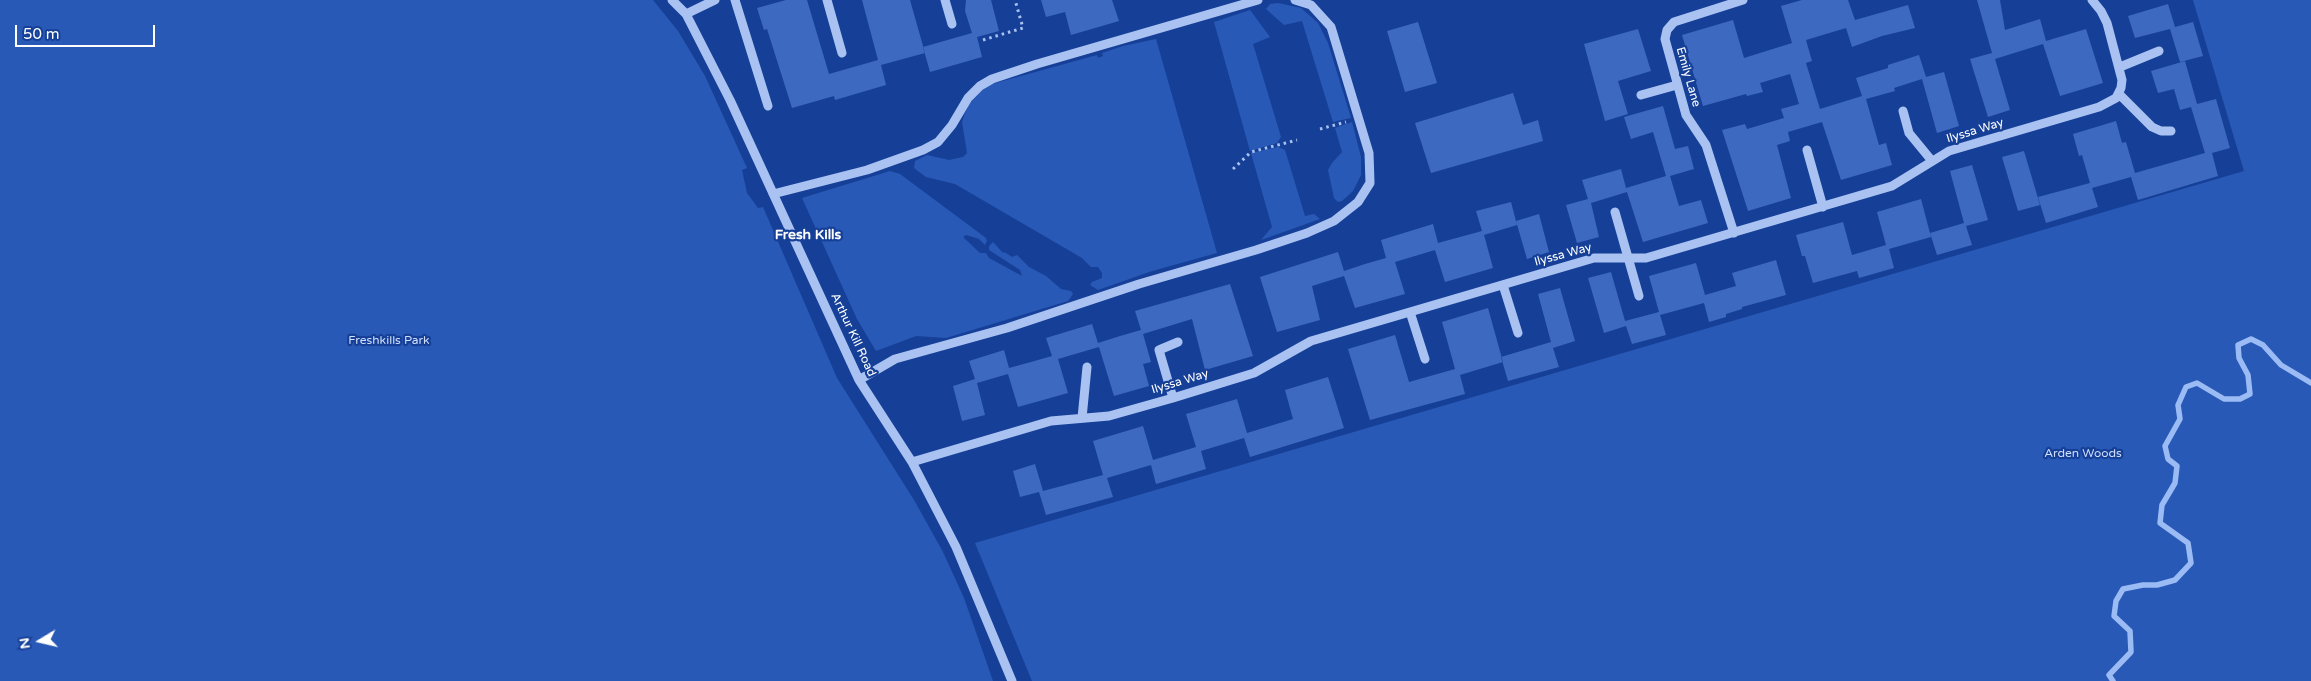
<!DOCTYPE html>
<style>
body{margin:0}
#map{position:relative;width:2311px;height:681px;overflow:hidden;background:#164098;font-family:"Varela Round",sans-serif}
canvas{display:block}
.north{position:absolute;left:15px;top:616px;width:50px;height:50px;-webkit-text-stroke:4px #164098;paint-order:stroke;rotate:261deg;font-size:14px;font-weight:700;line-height:20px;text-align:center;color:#fff}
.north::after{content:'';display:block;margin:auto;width:18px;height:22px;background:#fff;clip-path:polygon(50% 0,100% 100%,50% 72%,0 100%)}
.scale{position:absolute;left:15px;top:25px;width:140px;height:22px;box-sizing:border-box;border:2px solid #fff;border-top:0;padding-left:6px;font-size:15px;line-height:18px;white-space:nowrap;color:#fff;-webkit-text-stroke:4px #164098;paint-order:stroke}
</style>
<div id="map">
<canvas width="2311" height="681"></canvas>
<div class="north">N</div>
<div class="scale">50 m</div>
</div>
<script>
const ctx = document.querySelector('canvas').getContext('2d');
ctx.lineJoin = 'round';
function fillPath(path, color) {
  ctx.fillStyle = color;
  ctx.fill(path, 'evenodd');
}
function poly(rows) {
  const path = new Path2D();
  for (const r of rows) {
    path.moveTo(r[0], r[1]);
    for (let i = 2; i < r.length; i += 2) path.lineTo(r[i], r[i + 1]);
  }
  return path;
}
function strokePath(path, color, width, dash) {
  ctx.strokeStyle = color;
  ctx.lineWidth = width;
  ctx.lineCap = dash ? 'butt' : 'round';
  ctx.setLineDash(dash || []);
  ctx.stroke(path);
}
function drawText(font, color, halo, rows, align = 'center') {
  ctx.font = font + ' "Varela Round",sans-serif';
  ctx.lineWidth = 4.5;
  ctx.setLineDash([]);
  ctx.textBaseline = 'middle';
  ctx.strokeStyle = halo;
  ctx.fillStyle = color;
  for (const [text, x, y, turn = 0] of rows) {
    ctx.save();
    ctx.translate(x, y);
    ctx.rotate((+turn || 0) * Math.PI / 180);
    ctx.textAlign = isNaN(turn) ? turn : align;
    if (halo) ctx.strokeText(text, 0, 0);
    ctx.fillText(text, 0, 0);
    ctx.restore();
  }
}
const green = poly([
 [0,0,653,0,678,31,705,76,747,168,742,170,747,193,758,208,763,207,837,378,914,500,943,552,964,598,993,681,0,681],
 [2193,0,2311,0,2311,681,1032,681,975,543,2244,171],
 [1278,3,1301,8,1318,23,1328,43,1351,118,1333,122,1302,21,1284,25,1266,9,1270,4],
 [1250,10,1270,37,1253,44,1281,137,1277,143,1250,151,1214,22],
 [1156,39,1217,253,1152,271,1098,290,1090,285,1092,282,1102,278,1102,273,1098,267,1091,267,1082,258,955,184,926,177,914,168,915,161,927,155,949,160,963,157,967,153,962,122,965,113,970,103,981,91,992,84,1097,55,1098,58,1103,56,1102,53,1123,46],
 [1352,122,1361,157,1361,175,1353,191,1342,201,1338,202,1334,198,1328,170,1332,163,1342,152,1335,128],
 [1278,147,1285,150,1305,216,1314,214,1320,219,1261,240,1272,227,1251,153],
 [890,171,900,174,986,238,987,241,985,245,979,239,966,235,963,237,980,253,986,253,989,258,1022,276,1020,270,989,250,989,246,993,242,1002,252,1006,253,1012,257,1017,255,1029,267,1046,276,1061,289,1071,291,1073,294,1068,301,946,338,916,336,876,351,857,319,802,198]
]);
const stream = poly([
 [2113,681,2109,675,2131,652,2130,631,2114,616,2116,601,2123,589,2143,585,2157,585,2175,580,2191,563,2188,543,2160,523,2162,505,2175,483,2177,466,2168,459,2165,446,2180,419,2178,405,2186,387,2197,383,2224,399,2240,399,2250,394,2248,375,2239,358,2238,345,2251,339,2263,345,2281,365,2311,383]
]);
const building = poly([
 [786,0,807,0,829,74,878,60,862,0,910,0,925,53,881,65,886,85,835,100,834,96,792,108,767,29,764,30,757,8],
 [966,0,991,0,999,31,977,37,982,57,930,72,923,47,972,33,965,11],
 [1041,0,1112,0,1119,21,1071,35,1065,12,1046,17],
 [1802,0,1848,0,1855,20,1908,5,1915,28,1882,36,1852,47,1846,28,1806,40,1812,61,1806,63,1820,109,1862,96,1856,78,1888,68,1888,65,1919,55,1926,77,1944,72,1959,126,1937,133,1922,79,1894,88,1895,91,1866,99,1879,145,1886,143,1892,165,1841,180,1822,122,1788,132,1790,141,1777,145,1791,198,1748,211,1722,130,1745,124,1747,129,1784,118,1781,109,1799,104,1790,74,1760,83,1763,92,1747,96,1746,94,1703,106,1682,35,1733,20,1744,58,1792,43,1781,6],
 [1977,0,2000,0,2005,30,2040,19,2046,41,2086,29,2103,83,2060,96,2043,44,1995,59,2010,110,1988,117,1970,59,1992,53],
 [2168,4,2175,27,2193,22,2203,56,2180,62,2170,29,2135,38,2128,16],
 [1418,22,1437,83,1405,92,1387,31],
 [1638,29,1651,71,1618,81,1628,114,1605,121,1584,44],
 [2185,61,2197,104,2216,99,2230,148,2212,153,2218,176,2138,200,2131,177,2092,188,2098,207,2046,223,2038,197,2090,183,2082,155,2079,156,2073,134,2116,121,2122,143,2126,142,2135,173,2205,153,2191,107,2180,110,2174,89,2158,93,2151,71],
 [1513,93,1523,125,1538,120,1543,141,1431,173,1415,123],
 [1663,106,1675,149,1688,146,1694,169,1670,176,1679,206,1701,200,1708,223,1643,242,1627,192,1591,203,1599,237,1577,243,1566,205,1588,199,1582,180,1621,169,1626,188,1666,176,1653,132,1631,139,1624,117],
 [2024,151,2040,205,2018,211,2002,157],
 [1972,165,1988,220,1966,226,1972,245,1937,255,1930,233,1964,223,1950,171],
 [1921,199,1931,237,1889,249,1894,268,1859,278,1857,271,1813,283,1805,256,1802,256,1796,235,1843,222,1852,255,1886,245,1877,212],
 [1511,202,1517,225,1484,235,1493,268,1445,282,1435,250,1395,262,1405,294,1355,308,1344,276,1312,286,1320,320,1277,332,1260,277,1338,252,1344,271,1365,264,1386,258,1381,240,1433,224,1438,243,1482,231,1476,211],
 [1539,214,1549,252,1527,259,1516,221],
 [1776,260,1786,295,1742,307,1742,309,1726,314,1726,317,1709,322,1704,303,1660,315,1666,335,1632,344,1625,323,1626,326,1604,333,1588,278,1611,272,1625,321,1659,312,1649,276,1696,263,1705,295,1736,286,1732,273],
 [1230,284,1253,356,1205,370,1192,319,1143,334,1151,362,1143,364,1149,386,1114,396,1099,347,1058,359,1068,393,1018,407,1008,374,977,383,985,415,962,421,953,386,975,379,969,361,1004,350,1009,368,1031,362,1052,356,1046,338,1092,324,1098,343,1120,336,1141,330,1135,311],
 [1560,288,1575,341,1553,348,1559,367,1508,381,1501,357,1551,342,1538,294],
 [1488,308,1503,362,1460,375,1465,394,1370,420,1348,349,1395,335,1409,382,1455,369,1442,322],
 [1328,377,1344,428,1250,457,1244,438,1201,451,1206,469,1156,484,1151,465,1107,478,1113,497,1046,515,1039,492,1020,497,1013,471,1035,464,1043,491,1103,475,1093,441,1143,426,1153,460,1196,447,1186,414,1237,399,1247,433,1293,419,1285,390]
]);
const path = poly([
 [983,40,1023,28,1015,0],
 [1320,129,1346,122],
 [1233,169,1251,152,1297,140]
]);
const minor = poly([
 [672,0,686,14,730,100,859,380,912,462,956,547,1012,681],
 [735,0,768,106],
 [827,0,842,53],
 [945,0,952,24],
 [686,14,715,0],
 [2120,67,2159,51],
 [2119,94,2152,127,2161,131,2171,131],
 [1641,95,1677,85],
 [1903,111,1909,133,1932,161],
 [1807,150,1823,207],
 [773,194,867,170,923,150,938,142,952,125,968,98,980,86,992,79,1037,64,1258,0],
 [1615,212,1639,296],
 [1734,233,1706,145,1686,115,1665,39,1667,30,1674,22,1743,0],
 [1503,285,1518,333],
 [1410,312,1425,359],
 [859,380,895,359,1007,328,1139,284,1256,250,1307,233,1334,221,1358,202,1370,183,1369,153,1331,27,1311,5,1295,0],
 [1173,398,1159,350,1178,342],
 [1082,418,1087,367],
 [912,462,1051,421,1109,416,1173,398,1254,373,1311,341,1594,258,1646,258,1892,186,1949,151,2099,107,2116,98,2121,88,2122,80,2107,23,2101,11,2092,0]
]);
const streetNames = [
 ["Emily Lane",1688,77,74],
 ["Ilyssa Way",1975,131,-17],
 ["Ilyssa Way",1563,255,-15],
 ["Arthur Kill Road",853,335,65],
 ["Ilyssa Way",1180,382,-17]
];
const parkNames = [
 ["Freshkills Park",389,341],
 ["Arden Woods",2083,454]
];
const neighbourhoodNames = [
 ["Fresh Kills",808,235]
];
fillPath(green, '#2959b6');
strokePath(stream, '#9bbbf5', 5.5);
fillPath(building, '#3e69c0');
strokePath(path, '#a9c2f2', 3, [2.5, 4]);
strokePath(minor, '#a9c2f2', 9);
drawText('12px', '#fff', '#164098', streetNames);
drawText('12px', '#d0dffc', '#164098', parkNames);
drawText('bold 14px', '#fff', '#164098', neighbourhoodNames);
</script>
